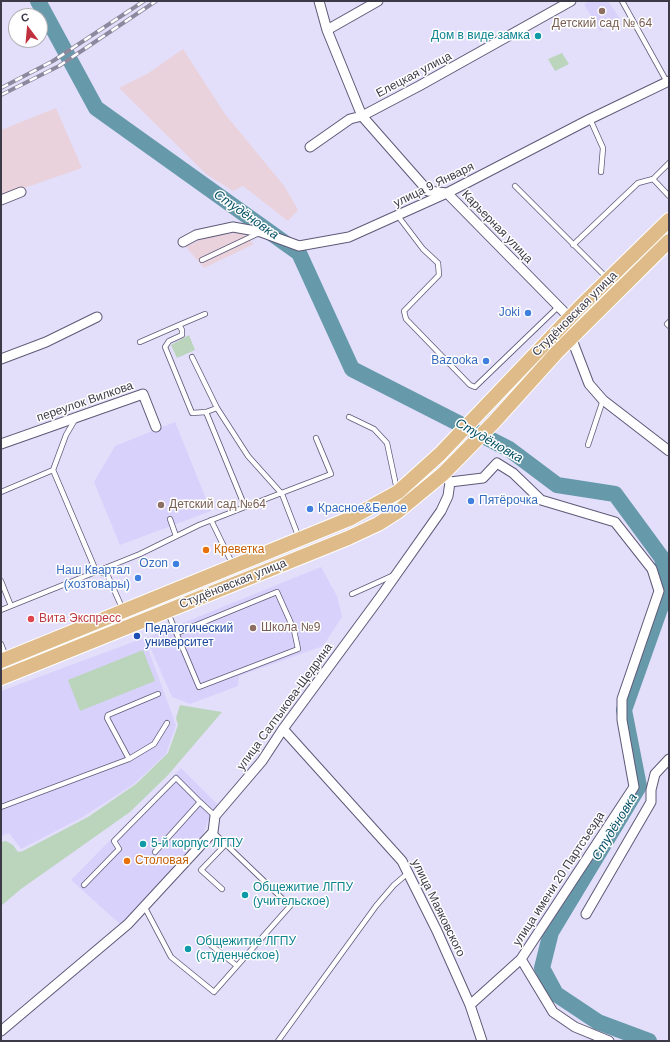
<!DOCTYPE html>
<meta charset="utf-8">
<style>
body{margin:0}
#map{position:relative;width:670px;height:1042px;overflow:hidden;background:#e3dffb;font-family:Helvetica,sans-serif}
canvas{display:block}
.frame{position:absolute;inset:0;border:2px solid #3c3a47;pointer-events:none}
.north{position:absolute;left:8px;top:8px;width:40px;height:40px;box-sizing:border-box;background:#fff;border:1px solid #b1b0b5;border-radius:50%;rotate:344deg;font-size:11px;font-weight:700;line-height:16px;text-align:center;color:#3c3a47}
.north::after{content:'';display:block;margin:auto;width:14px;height:18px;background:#c1303e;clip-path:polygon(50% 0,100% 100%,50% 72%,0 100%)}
</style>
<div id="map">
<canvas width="670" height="1042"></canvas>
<div class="frame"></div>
<div class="north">С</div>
</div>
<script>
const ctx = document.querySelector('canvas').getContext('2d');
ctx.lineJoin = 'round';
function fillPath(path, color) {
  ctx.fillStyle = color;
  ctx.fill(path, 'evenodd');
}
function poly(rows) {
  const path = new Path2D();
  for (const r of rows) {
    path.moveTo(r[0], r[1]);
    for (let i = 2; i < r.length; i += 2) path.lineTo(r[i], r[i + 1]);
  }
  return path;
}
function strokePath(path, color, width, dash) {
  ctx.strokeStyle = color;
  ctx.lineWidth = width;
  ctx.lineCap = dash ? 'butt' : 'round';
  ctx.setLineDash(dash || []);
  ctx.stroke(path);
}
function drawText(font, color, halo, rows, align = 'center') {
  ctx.font = font + ' Helvetica,sans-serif';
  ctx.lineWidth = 3;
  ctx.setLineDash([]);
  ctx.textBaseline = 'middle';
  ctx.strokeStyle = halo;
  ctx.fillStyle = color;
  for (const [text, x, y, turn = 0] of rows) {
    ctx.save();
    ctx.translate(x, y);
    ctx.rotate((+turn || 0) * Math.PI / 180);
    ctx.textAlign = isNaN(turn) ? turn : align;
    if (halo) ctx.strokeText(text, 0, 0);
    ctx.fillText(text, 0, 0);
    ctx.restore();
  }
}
const built = poly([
 [590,1,608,1,620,19,600,31,584,4],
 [175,422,211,511,120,545,94,482,115,446],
 [321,567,337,596,342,617,323,646,239,676,238,686,190,704,172,697,146,638],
 [144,638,176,725,166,754,134,784,81,818,21,849,9,833,1,836,1,691],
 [181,768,218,805,208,821,202,837,121,925,71,880]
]);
const industrial = poly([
 [183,49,225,114,285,187,298,210,288,221,243,186,233,191,206,174,119,88,147,74],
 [56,108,82,168,1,196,1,130],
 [242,232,254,244,204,268,186,247,205,237]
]);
const green = poly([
 [562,53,569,64,555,71,548,59],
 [189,335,195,350,177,358,171,345],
 [143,650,155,681,80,711,68,680],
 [180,705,222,712,168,775,130,812,21,889,1,906,1,842,6,841,13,845,18,852,23,851,88,817,136,784,168,753,178,725,176,718]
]);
const river = poly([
 [38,1,96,108,299,253,352,369,509,449,557,485,615,494,662,558,667,589,624,710,639,786,551,932,542,968,556,994,598,1022,649,1041]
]);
const lane = poly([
 [622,1,667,82],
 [590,119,603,148,601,172],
 [653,179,669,163],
 [515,186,607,278],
 [398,216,423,249,438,263,439,275,404,311,406,319,470,385,475,387,558,307],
 [573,245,638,183,653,179,669,196],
 [202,260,259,233],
 [669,322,667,324,669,326],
 [179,325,205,314],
 [192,357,217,408,248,456,282,494,299,538],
 [206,412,217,408],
 [349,417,374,429,387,443,397,490],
 [76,418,66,435,53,470,96,571,107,574,123,610],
 [588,445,603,400],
 [1,492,53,470],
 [245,507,331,474,316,438],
 [170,519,176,536],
 [211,520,233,565],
 [1,581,11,606],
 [352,594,394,575],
 [1,610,140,554,199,525,245,507,206,412,192,413,165,347,169,341,182,335,182,330,179,325,140,342],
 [168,613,199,687,298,649,294,630,277,592,177,633],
 [1,644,6,657],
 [129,759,154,744,167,723],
 [1,807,129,759,107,718,108,715,158,694],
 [155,852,200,802,215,816],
 [84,885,119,849,114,841,176,778,200,802],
 [222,889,201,870,225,845],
 [144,906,171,957,214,992,290,906,213,832],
 [206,941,237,966],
 [278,1041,376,906,394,885,408,873]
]);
const street = poly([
 [319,1,327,30,362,116,428,191,447,193,564,312,569,319,574,345,589,384,603,400,669,451],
 [327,30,378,1],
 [310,147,350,119,362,116,419,86,571,1],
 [1,200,21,192],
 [183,242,196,235,233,227,261,232,299,246,349,237,447,193,590,119,669,81],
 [1,359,46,342,97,317],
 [1,444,143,394,156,427],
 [450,482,483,478,497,463,513,473,541,500,615,522,652,569,659,591,622,699,622,720,634,787,521,959,553,1012,575,1027,609,1041],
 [283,729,402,861,437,931,470,1005,482,1041],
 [586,914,651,802,651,790,655,774,669,759],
 [470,1005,521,959],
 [1,1031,128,924,213,832,215,816,262,761,283,729,381,596,441,511,448,496,450,482,446,477]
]);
const primary = poly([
 [1,661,349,519,398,492,440,454,579,308,669,220],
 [1,678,348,538,378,524,397,512,443,474,494,422,557,352,669,241]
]);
const rail = poly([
 [1,88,53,61,144,1],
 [1,95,59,66,156,1]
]);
const markers = [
 [602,11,4,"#8d6e63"],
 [538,36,4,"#0f9aa8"],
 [528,313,4,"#3f7fe0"],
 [486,361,4,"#3f7fe0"],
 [471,501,4,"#3f7fe0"],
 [161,505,4,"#8d6e63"],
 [310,509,4,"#3f7fe0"],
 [206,550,4,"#e8710a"],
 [176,564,4,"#3f7fe0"],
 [138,578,4,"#3f7fe0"],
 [31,619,4,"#e0444e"],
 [253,628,4,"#8d6e63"],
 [137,636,4,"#1a4fb4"],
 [143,844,4,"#0f9aa8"],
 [127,861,4,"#e8710a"],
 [245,895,4,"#0f9aa8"],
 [188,949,4,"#0f9aa8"]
];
const educationNames = [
 ["Детский сад № 64",602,24,"center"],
 ["Детский сад №64",169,505],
 ["Школа №9",261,628]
];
const cultureNames = [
 ["Дом в виде замка",530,36,"right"],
 ["5-й корпус ЛГПУ",151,844],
 ["Общежитие ЛГПУ",253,888],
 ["(учительское)",253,902],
 ["Общежитие ЛГПУ",196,942],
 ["(студенческое)",196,956]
];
const streetNames = [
 ["Елецкая улица",414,75,-28],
 ["улица 9 Января",434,185,-26],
 ["Карьерная улица",497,227,46],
 ["Студёновская улица",575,314,-45],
 ["переулок Вилкова",85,402,-19],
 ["Студёновская улица",233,584,-22],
 ["улица Салтыкова-Щедрина",285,707,-54],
 ["улица имени 20 Партсъезда",559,879,-57],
 ["улица Маяковского",438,908,64]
];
const shopNames = [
 ["Joki",520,313],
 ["Bazooka",478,361],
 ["Пятёрочка",479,501,"left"],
 ["Красное&Белое",318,509,"left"],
 ["Ozon",168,564],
 ["Наш Квартал",130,571],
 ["(хозтовары)",130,585]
];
const foodNames = [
 ["Креветка",214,550],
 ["Столовая",135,861]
];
const healthNames = [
 ["Вита Экспресс",39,619]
];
const transitNames = [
 ["Педагогический",145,629],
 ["университет",145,643]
];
const waterNames = [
 ["Студёновка",246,215,35],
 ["Студёновка",489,441,30],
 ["Студёновка",615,827,-59]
];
fillPath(built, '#d8d1fb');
fillPath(industrial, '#ead2dc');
fillPath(green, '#bbd5bc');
strokePath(river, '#669aab', 16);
strokePath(lane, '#5f5977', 6);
strokePath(street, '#5f5977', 11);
strokePath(primary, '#fff', 16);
strokePath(lane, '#fff', 4.5);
strokePath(street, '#fff', 9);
strokePath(primary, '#dfbb89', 14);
strokePath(rail, '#8c899e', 4);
strokePath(rail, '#fff', 2.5, [8]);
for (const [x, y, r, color] of markers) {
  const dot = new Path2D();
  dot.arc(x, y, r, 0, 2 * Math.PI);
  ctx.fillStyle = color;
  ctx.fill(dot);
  strokePath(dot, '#fff', 1.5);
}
drawText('12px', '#785e54', '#fff', educationNames, 'left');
drawText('12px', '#0d838f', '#fff', cultureNames, 'left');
drawText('12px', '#3c3a47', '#fff', streetNames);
drawText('12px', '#366cbe', '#fff', shopNames, 'right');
drawText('12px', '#c56008', '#fff', foodNames, 'left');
drawText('12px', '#be3a42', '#fff', healthNames, 'left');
drawText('12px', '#164399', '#fff', transitNames, 'left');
drawText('italic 13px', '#065266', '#fff', waterNames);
</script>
